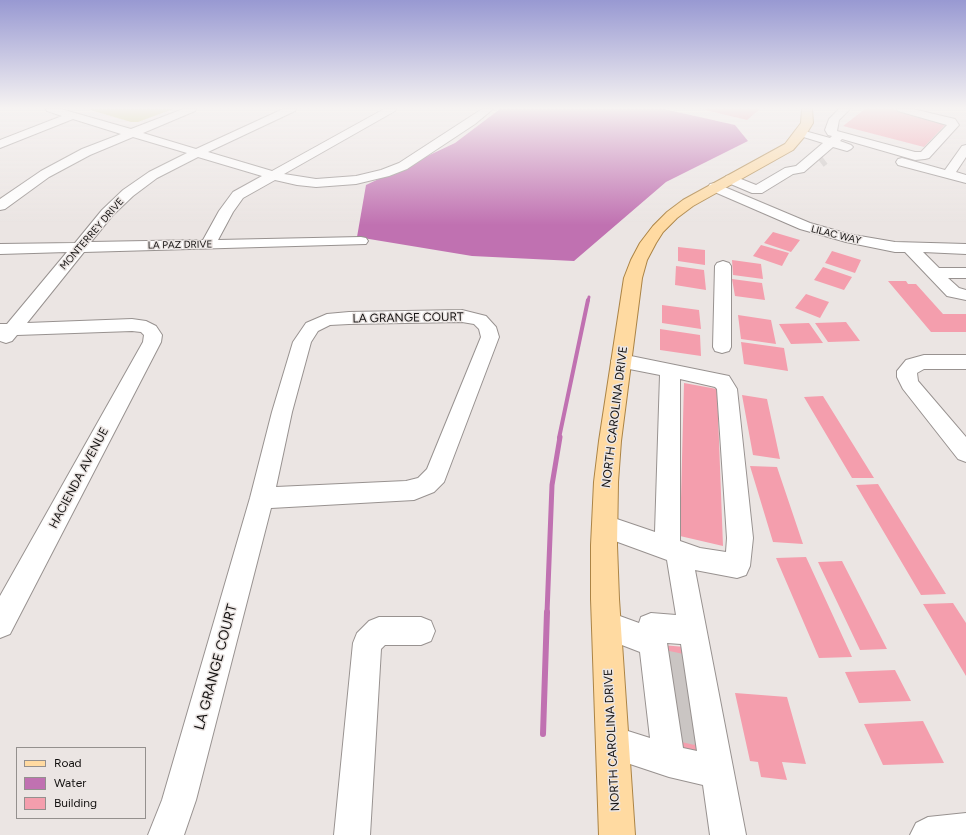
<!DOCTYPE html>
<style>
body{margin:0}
#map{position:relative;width:966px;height:835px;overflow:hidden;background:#ebe5e3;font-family:Figtree,sans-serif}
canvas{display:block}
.legend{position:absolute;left:16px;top:747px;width:130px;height:72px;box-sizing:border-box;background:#ebe5e3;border:1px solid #94908e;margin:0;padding:5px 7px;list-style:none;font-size:12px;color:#12100f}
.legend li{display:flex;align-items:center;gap:8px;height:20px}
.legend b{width:20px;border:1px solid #94908e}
</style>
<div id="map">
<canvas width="966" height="835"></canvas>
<ul class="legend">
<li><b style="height:5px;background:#ffdaa1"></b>Road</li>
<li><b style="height:11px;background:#c071b1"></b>Water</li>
<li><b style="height:11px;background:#f49ead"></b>Building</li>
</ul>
</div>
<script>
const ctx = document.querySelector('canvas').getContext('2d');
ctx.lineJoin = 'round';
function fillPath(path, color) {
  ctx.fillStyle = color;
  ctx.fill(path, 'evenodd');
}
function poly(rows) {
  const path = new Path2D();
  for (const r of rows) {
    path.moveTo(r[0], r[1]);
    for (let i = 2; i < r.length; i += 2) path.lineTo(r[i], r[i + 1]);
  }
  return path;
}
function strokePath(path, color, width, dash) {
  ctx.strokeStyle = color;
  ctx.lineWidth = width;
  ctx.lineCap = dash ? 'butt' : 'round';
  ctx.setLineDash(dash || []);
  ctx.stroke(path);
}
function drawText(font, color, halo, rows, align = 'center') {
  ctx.font = font + ' Figtree,sans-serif';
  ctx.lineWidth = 3;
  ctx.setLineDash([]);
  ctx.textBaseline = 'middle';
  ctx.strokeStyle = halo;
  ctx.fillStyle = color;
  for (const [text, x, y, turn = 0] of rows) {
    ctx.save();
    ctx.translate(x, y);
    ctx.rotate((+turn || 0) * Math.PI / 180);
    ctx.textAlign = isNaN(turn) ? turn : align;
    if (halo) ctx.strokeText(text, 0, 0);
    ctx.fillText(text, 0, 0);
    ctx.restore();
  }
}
const green = poly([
 [87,109,173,109,138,122,131,122]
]);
const water = poly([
 [500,109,664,109,735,125,748,141,666,182,574,261,472,256,357,237,366,185,455,143]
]);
const streamFar3 = poly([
 [588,301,589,297]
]);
const streamFar2 = poly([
 [559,438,588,300]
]);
const streamFar1 = poly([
 [547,613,552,485,560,437]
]);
const stream = poly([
 [543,734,547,612]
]);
const building = poly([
 [701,109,760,109,747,120],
 [865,109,892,109,948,122,924,147,843,126],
 [773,232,800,240,791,252,764,243],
 [761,245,789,253,782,266,753,256],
 [678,247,705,250,705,265,678,261],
 [832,251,861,260,855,273,825,263],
 [732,260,761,264,763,279,733,275],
 [676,266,704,270,706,290,675,285],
 [823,267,852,277,844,290,814,280],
 [732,279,762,283,765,300,735,296],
 [888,281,906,281,908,284,916,284,943,314,966,314,966,332,931,332],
 [806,294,829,302,820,318,795,308],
 [662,305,699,310,701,329,662,323],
 [738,315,771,320,776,344,741,339],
 [846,322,860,341,828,342,815,323],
 [809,323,823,343,791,344,779,324],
 [660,329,700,335,701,356,660,350],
 [741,342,784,348,788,371,744,364],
 [684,383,717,389,723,546,680,536],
 [742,395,767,399,780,459,753,455],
 [823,396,874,478,852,478,804,397],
 [750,466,777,467,803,544,773,542],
 [878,484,946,594,921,595,856,485],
 [806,557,852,657,819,658,776,558],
 [842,561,887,649,860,650,818,562],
 [953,603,966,623,966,676,923,604],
 [662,645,685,647,703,756,676,754],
 [895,670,911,701,859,703,845,672],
 [735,693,787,697,806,764,782,762,787,780,761,777,758,762,750,761],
 [923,721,944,763,883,765,864,724]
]);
const minorTunnelFar1 = poly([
 [820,162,824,159]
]);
const minorTunnel = poly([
 [665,666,689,671],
 [669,698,694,701],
 [672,724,698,730]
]);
const minor = poly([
 [46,109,61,109,131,129,183,109,196,109,195,111,143,133,196,149,283,109,296,109,295,111,208,152,272,171,384,109,396,109,395,111,284,174,316,179,356,176,381,170,399,163,482,109,493,109,475,124,407,169,389,176,356,184,316,187,297,185,275,180,243,198,233,212,218,240,361,237,366,238,368,241,366,244,84,252,27,323,132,319,146,321,156,326,162,335,161,342,10,634,0,638,0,596,143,342,144,335,141,332,132,331,17,335,12,341,6,343,0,341,0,324,7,324,67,252,0,254,0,244,75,243,102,210,123,190,149,172,187,153,133,137,90,155,49,177,5,209,0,210,0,199,41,171,82,149,121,134,73,119,0,148,0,140,62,116,47,111,46,109],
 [198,157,262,176,233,192,219,211,203,240,91,242,112,216,133,196,157,178,198,157],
 [839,109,850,109,839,120,837,131,915,152,921,152,947,125,898,111,897,109,913,109,955,119,959,125,929,158,925,159,915,160,842,139,840,141,851,145,853,147,851,149,847,151,833,147,804,172,793,174,762,193,752,193,726,182,725,179,726,176,731,175,756,185,785,168,796,166,823,143,797,135,795,133,797,131,801,130,830,138,832,136,828,135,825,130,829,119,839,109],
 [966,145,966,157,956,172,966,175,966,183,898,165,896,162,898,159,902,158,945,170,962,146,966,145],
 [715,183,810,223,848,234,895,242,966,244,966,254,923,252,939,268,966,268,966,278,948,278,959,288,966,290,966,300,947,296,905,252,895,252,846,242,800,229,710,190,708,187,710,184,715,183],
 [723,261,729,263,731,266,731,347,729,351,722,353,715,351,713,347,715,266,717,263,723,261],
 [462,310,486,316,496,327,499,337,444,482,434,492,414,500,271,508,196,800,184,835,148,835,162,800,250,498,272,412,293,342,306,323,327,314,349,312,462,310],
 [462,322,474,324,479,329,481,337,427,469,418,478,406,481,276,487,292,412,311,342,318,331,330,325,349,324,462,322],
 [621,354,729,376,737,389,753,538,750,566,746,575,737,578,695,570,746,835,710,835,703,785,669,777,612,758,601,753,596,742,601,731,612,726,650,738,640,652,596,635,592,625,596,615,606,611,639,623,641,617,651,613,676,615,667,560,596,534,593,526,596,518,605,515,655,532,660,375,614,366,611,361,614,356,621,354],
 [680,379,715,387,717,389,727,538,726,552,700,548,680,541,680,379],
 [667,643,681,644,697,751,683,748,667,643],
 [924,355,966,355,966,369,924,369,917,373,918,381,966,437,966,462,958,459,903,389,897,377,897,371,906,360,924,355],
 [379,617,421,617,431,621,435,631,431,641,421,645,385,645,381,649,370,835,334,835,353,643,357,633,369,621,379,617],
 [966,813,966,835,910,835,916,823,928,817,966,813]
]);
const major = poly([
 [802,109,812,109,813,123,805,136,793,150,693,206,677,218,663,232,656,243,647,260,642,278,621,441,618,482,617,545,619,599,635,835,599,835,591,599,591,545,594,482,599,441,624,278,631,260,640,243,653,226,667,212,683,200,785,144,801,123,802,109]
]);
const farStreetnames = [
 ["MONTERREY DRIVE",92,234,-49],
 ["LILAC WAY",836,235,14],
 ["LA PAZ DRIVE",180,245,-1]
];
const streetNames = [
 ["LA GRANGE COURT",408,318,-1],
 ["NORTH CAROLINA DRIVE",615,417,-83],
 ["HACIENDA AVENUE",79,478,-62],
 ["NORTH CAROLINA DRIVE",612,740,-93]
];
const nearStreetnames = [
 ["LA GRANGE COURT",216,667,-75]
];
fillPath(green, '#c9cc75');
fillPath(water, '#c071b1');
strokePath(streamFar3, '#c071b1', 3);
strokePath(streamFar2, '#c071b1', 4);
strokePath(streamFar1, '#c071b1', 5);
strokePath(stream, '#c071b1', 6);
fillPath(building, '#f49ead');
strokePath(minorTunnelFar1, '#cac5c3', 12, [12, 6]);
strokePath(minorTunnel, '#cac5c3', 31, [31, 16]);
strokePath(minor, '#989290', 2);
strokePath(major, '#ac8445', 2);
fillPath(minor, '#fff');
fillPath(major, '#ffdaa1');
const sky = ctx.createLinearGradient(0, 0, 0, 225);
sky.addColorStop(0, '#9899d2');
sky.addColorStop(0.48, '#f6f3f2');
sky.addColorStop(1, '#f6f3f200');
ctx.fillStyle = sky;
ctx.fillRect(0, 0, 966, 225);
drawText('10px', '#12100f', '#ebe5e3', farStreetnames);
drawText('12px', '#12100f', '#ebe5e3', streetNames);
drawText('14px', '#12100f', '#ebe5e3', nearStreetnames);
</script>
